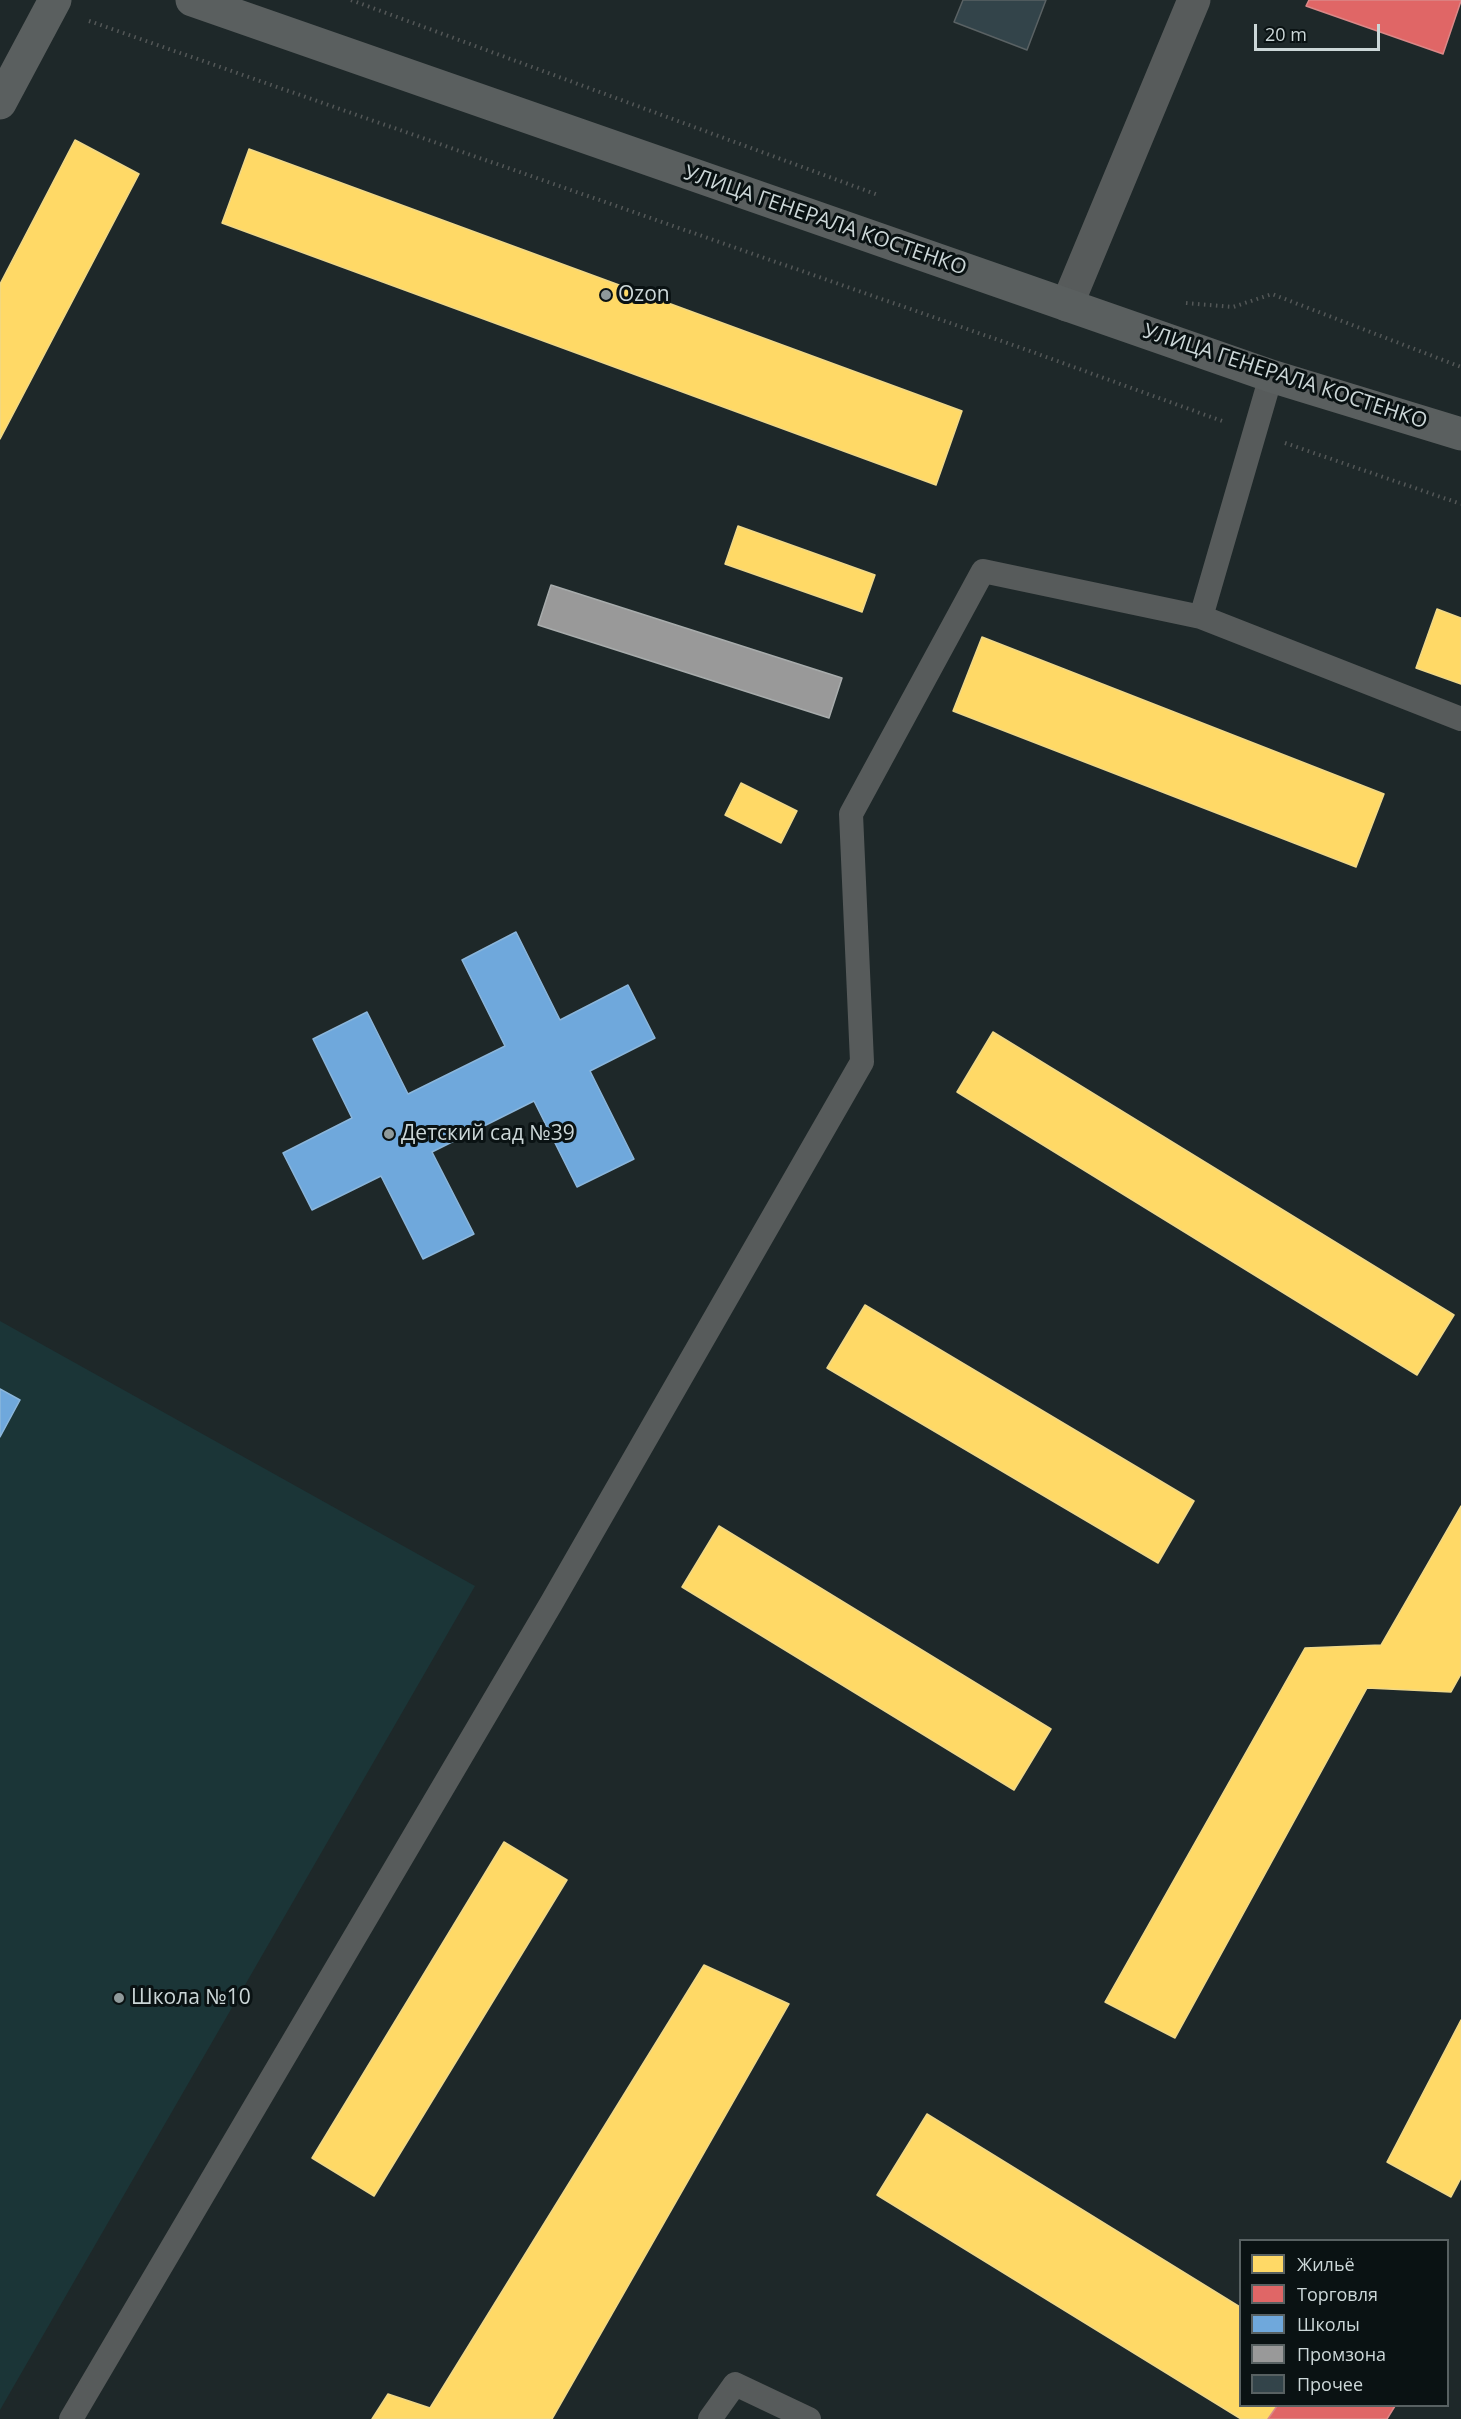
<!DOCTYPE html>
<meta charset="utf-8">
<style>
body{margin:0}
#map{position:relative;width:1461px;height:2419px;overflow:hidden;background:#1e2829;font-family:"Open Sans",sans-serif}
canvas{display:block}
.legend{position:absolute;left:1239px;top:2239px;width:210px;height:168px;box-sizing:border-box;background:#0a1213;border:2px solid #586162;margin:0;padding:8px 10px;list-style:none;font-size:18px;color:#ccd7d8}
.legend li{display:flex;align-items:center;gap:12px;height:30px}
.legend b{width:30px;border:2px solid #586162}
.scale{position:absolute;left:1254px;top:24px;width:126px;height:27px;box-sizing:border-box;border:3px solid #ccd7d8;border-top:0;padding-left:8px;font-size:18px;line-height:21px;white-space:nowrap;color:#ccd7d8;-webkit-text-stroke:4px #0a1213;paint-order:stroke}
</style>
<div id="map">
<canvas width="1461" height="2419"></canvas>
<ul class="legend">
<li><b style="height:16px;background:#ffd966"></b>Жильё</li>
<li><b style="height:16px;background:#e06666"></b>Торговля</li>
<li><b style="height:16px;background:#6fa8dc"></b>Школы</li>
<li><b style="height:16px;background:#999"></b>Промзона</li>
<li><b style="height:16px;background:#33444a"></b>Прочее</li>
</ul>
<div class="scale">20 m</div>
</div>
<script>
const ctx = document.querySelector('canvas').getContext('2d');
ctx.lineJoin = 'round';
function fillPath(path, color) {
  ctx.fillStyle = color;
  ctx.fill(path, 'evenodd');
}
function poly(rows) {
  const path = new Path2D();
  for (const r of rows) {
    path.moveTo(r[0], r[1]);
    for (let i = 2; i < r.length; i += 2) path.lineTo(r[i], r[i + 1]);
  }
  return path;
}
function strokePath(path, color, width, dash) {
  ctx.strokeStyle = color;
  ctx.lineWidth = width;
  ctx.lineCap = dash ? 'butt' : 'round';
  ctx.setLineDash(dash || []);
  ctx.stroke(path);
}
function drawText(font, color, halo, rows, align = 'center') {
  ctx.font = font + ' "Open Sans",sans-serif';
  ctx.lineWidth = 6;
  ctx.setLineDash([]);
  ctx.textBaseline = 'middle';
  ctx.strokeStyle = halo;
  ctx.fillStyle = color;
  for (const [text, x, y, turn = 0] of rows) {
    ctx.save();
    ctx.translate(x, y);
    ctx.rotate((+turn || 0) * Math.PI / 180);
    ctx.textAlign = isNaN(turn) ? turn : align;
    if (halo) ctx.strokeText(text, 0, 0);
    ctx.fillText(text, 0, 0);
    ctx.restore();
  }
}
const built = poly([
 [0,1321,475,1586,0,2410]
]);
const homes = poly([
 [75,140,139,174,0,439,0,284,75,140],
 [249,149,962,411,936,485,222,223,249,149],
 [738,526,875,575,862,612,725,564,738,526],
 [1437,609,1461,618,1461,684,1416,668,1437,609],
 [982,637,1384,794,1356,867,953,711,982,637],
 [741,783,797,811,781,843,725,815,741,783],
 [993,1032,1454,1315,1417,1375,957,1092,993,1032],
 [865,1305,1194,1501,1158,1563,827,1368,865,1305],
 [1461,1506,1461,1674,1451,1692,1367,1688,1175,2038,1105,2002,1305,1648,1381,1645,1461,1506],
 [719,1526,1051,1729,1014,1790,682,1587,719,1526],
 [504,1842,567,1880,374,2196,312,2158,504,1842],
 [704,1965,789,2004,552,2419,372,2419,388,2394,430,2408,704,1965],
 [1461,2020,1461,2178,1451,2197,1387,2162,1461,2020],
 [927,2114,1240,2307,1240,2406,1277,2406,1268,2419,1241,2419,877,2195,927,2114]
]);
const shops = poly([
 [1309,0,1461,0,1461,1,1443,54,1306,6,1309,0],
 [1277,2406,1395,2406,1387,2419,1268,2419,1277,2406]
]);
const schools = poly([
 [516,932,560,1020,628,985,655,1038,590,1071,634,1159,577,1187,534,1101,432,1152,474,1234,423,1259,381,1176,312,1210,283,1153,352,1118,313,1039,367,1012,408,1094,505,1046,462,960,516,932],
 [0,1389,20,1400,0,1437,0,1389]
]);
const industry = poly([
 [551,585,842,678,829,718,538,625,551,585]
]);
const building = poly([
 [963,0,1046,0,1027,50,954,22,963,0]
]);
const path = poly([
 [351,0,878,195],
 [89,21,1027,350,1222,421],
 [1186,303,1233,307,1272,294,1461,367],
 [1285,443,1461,504]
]);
const lane = poly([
 [1201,617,1271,376],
 [71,2419,552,1602,862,1062,851,814,983,571,1201,617,1461,719],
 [710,2419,735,2384,809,2419]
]);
const street = poly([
 [1067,305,1194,0]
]);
const secondary = poly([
 [192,0,1271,376,1461,434],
 [0,103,55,0]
]);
const markers = [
 [606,295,6,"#8f9a9b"],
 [389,1134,6,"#8f9a9b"],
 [119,1998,6,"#8f9a9b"]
];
const streetNames = [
 ["УЛИЦА ГЕНЕРАЛА КОСТЕНКО",825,221,19],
 ["УЛИЦА ГЕНЕРАЛА КОСТЕНКО",1285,377,18]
];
const poiNames = [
 ["Ozon",618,295],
 ["Детский сад №39",401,1134],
 ["Школа №10",131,1998]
];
fillPath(built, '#1b3537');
fillPath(homes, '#ffd966');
strokePath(homes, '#f0d888', 1.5);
fillPath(shops, '#e06666');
strokePath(shops, '#da8888', 1.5);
fillPath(schools, '#6fa8dc');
strokePath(schools, '#8bb6db', 1.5);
fillPath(industry, '#999');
strokePath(industry, '#a8acac', 1.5);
fillPath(building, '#33444a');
strokePath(building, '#5a6264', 1.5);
strokePath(path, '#535757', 4, [1.5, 4.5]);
strokePath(lane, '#575b5b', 24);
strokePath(street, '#575b5b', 33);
strokePath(secondary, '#5a5f5f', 33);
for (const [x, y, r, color] of markers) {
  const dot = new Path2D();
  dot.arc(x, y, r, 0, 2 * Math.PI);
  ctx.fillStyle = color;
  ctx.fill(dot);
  strokePath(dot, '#0a1213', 2);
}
drawText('21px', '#ccd7d8', '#0a1213', streetNames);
drawText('21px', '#ccd7d8', '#0a1213', poiNames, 'left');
</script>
